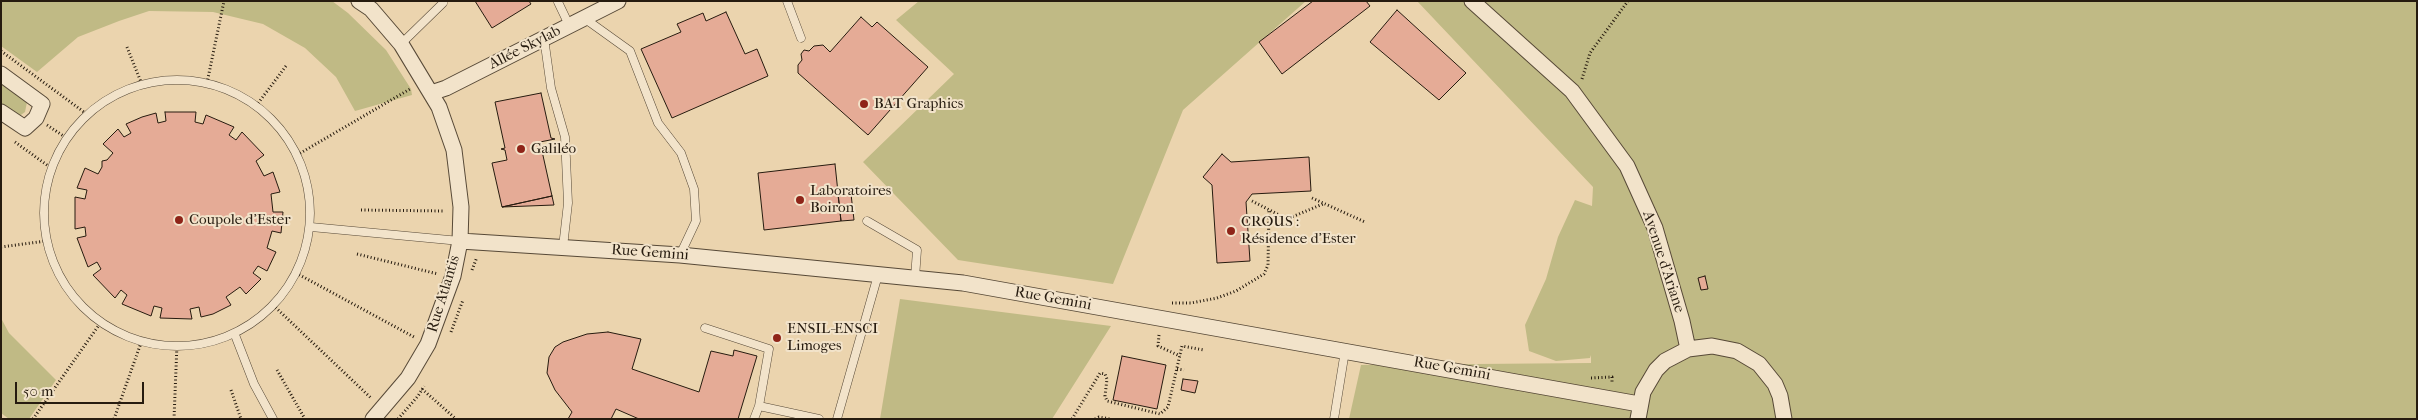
<!DOCTYPE html>
<meta charset="utf-8">
<style>
body{margin:0}
#map{position:relative;width:2418px;height:420px;overflow:hidden;background:#ebd4ae;font-family:"IM FELL French Canon",serif}
canvas{display:block}
.frame{position:absolute;inset:0;border:2px solid #261b0f;pointer-events:none}
.scale{position:absolute;left:15px;top:382px;width:129px;height:22px;box-sizing:border-box;border:2px solid #261b0f;border-top:0;padding-left:6px;font-size:15px;line-height:18px;white-space:nowrap;color:#261b0f;-webkit-text-stroke:4px #f2e3ca;paint-order:stroke}
</style>
<div id="map">
<canvas width="2418" height="420"></canvas>
<div class="frame"></div>
<div class="scale">50 m</div>
</div>
<script>
const ctx = document.querySelector('canvas').getContext('2d');
ctx.lineJoin = 'round';
function fillPath(path, color) {
  ctx.fillStyle = color;
  ctx.fill(path, 'evenodd');
}
function poly(rows) {
  const path = new Path2D();
  for (const r of rows) {
    if (r.length === 3) {
      path.moveTo(r[0] + r[2], r[1]);
      path.arc(r[0], r[1], r[2], 0, 2 * Math.PI);
      continue;
    }
    path.moveTo(r[0], r[1]);
    for (let i = 2; i < r.length; i += 2) path.lineTo(r[i], r[i + 1]);
  }
  return path;
}
function strokePath(path, color, width, dash) {
  ctx.strokeStyle = color;
  ctx.lineWidth = width;
  ctx.lineCap = dash ? 'butt' : 'round';
  ctx.setLineDash(dash || []);
  ctx.stroke(path);
}
function drawText(font, color, halo, rows, align = 'center') {
  ctx.font = font + ' "IM FELL French Canon",serif';
  ctx.lineWidth = 4;
  ctx.setLineDash([]);
  ctx.textBaseline = 'middle';
  ctx.strokeStyle = halo;
  ctx.fillStyle = color;
  for (const [text, x, y, turn = 0] of rows) {
    ctx.save();
    ctx.translate(x, y);
    ctx.rotate((+turn || 0) * Math.PI / 180);
    ctx.textAlign = isNaN(turn) ? turn : align;
    if (halo) ctx.strokeText(text, 0, 0);
    ctx.fillText(text, 0, 0);
    ctx.restore();
  }
}
const green = poly([
 [1,1,332,1,348,13,386,50,411,89,412,95,355,111,336,77,305,48,263,24,213,12,149,11,119,21,78,37,37,72,1,46],
 [919,1,1306,1,1183,110,1113,284,958,260,863,162,954,74,896,20],
 [1417,1,2417,1,2417,419,1349,419,1361,365,1591,363,1591,355,1590,358,1556,361,1529,351,1525,325,1546,279,1558,237,1575,200,1592,206,1593,187],
 [1,84,27,102,25,112,18,117,1,105],
 [900,299,1111,326,1052,419,880,419],
 [1,318,9,333,56,380,29,419,9,419,1,413]
]);
const building = poly([
 [475,1,529,1,531,4,492,28,475,1],
 [1313,1,1366,1,1370,6,1282,74,1259,42,1313,1],
 [1397,10,1466,73,1439,100,1370,42,1397,10],
 [726,12,745,54,757,49,768,76,672,118,641,49,681,32,677,24,703,13,706,21,726,12],
 [861,17,872,27,877,22,928,67,868,135,798,73,798,65,802,60,801,54,804,50,809,51,814,46,823,45,830,52,861,17],
 [541,93,551,138,555,139,540,142,552,196,502,207,492,163,507,160,505,150,501,149,505,148,495,102,541,93],
 [165,112,196,112,195,122,203,124,206,115,234,127,229,135,236,140,242,132,264,155,256,161,264,176,273,172,280,192,271,194,273,212,283,212,281,233,272,231,267,248,276,252,267,271,258,266,253,273,261,279,246,294,240,287,226,297,231,305,213,314,201,317,199,307,190,309,192,319,160,318,162,308,154,306,151,316,122,304,127,295,121,290,115,298,93,275,101,269,97,262,88,267,77,238,86,236,85,227,75,229,75,197,85,199,87,190,77,188,85,168,98,174,102,167,102,161,107,160,113,153,103,144,118,129,124,137,131,133,126,124,142,117,156,113,158,123,166,121,165,112],
 [1222,154,1231,162,1309,157,1311,191,1252,194,1246,202,1250,261,1217,263,1212,185,1203,177,1222,154],
 [835,164,841,221,764,230,758,173,835,164],
 [851,194,854,220,841,221,838,195,851,194],
 [552,196,554,205,502,207,552,196],
 [1705,276,1708,289,1701,290,1698,278,1705,276],
 [608,332,641,339,632,369,699,392,711,351,733,356,734,350,757,356,738,419,639,419,616,409,611,419,568,419,572,412,555,390,547,373,549,357,555,347,563,342,587,334,608,332],
 [1122,356,1166,365,1157,409,1113,400,1122,356],
 [1183,379,1198,381,1195,393,1181,390,1183,379]
]);
const path = poly([
 [127,47,143,87],
 [1,51,88,115],
 [1582,79,1590,53,1628,1],
 [207,83,224,1],
 [256,106,286,66],
 [47,125,68,139],
 [15,142,51,168],
 [297,155,410,89],
 [1312,198,1365,222],
 [1252,201,1287,219,1323,204],
 [361,210,445,211],
 [1,247,46,241],
 [357,254,438,274],
 [472,270,477,257],
 [296,273,414,337],
 [1172,303,1191,303,1217,298,1236,291,1264,274,1268,265,1269,209],
 [273,305,371,398],
 [451,332,463,300],
 [1159,335,1158,346,1180,356],
 [1177,369,1184,370],
 [277,370,305,419],
 [1591,378,1612,377,1612,384],
 [422,389,456,419],
 [231,390,241,419],
 [33,419,99,325],
 [114,419,142,340],
 [174,419,177,344],
 [398,419,418,396,424,386],
 [1072,419,1100,373,1105,374,1107,379,1105,396,1107,401,1160,414,1168,407,1182,346,1204,350],
 [1095,419,1099,417,1110,419]
]);
const service = poly([
 [787,1,801,38],
 [558,2,569,25],
 [584,18,630,51,658,123,681,153,694,189,696,221,680,255],
 [544,38,551,88,565,137,568,203,563,247],
 [401,44,443,3],
 [177,213,133],
 [867,221,917,250,915,278],
 [311,227,460,241],
 [705,328,769,349,759,406],
 [235,335,254,384,273,419],
 [754,419,759,406,819,419],
 [837,419,878,275],
 [1334,419,1345,351]
]);
const minor = poly([
 [359,1,371,9,401,44,439,107,454,150,461,207,460,241,453,276,428,344,408,378,373,419],
 [1472,1,1572,91,1627,166,1655,228,1682,321,1688,349],
 [1,74,42,104,36,118,25,128,1,112],
 [431,93,446,88,618,1],
 [460,241,680,255,963,283,1639,404],
 [1638,419,1643,392,1656,370,1665,361,1688,349,1712,346,1737,351,1759,364,1775,384,1780,396,1784,419]
]);
const markers = [
 [864,104,5,"#8f2418"],
 [521,149,5,"#8f2418"],
 [800,200,5,"#8f2418"],
 [179,220,5,"#8f2418"],
 [1231,231,5,"#8f2418"],
 [777,338,5,"#8f2418"]
];
const streetNames = [
 ["Allée Skylab",525,48,-27],
 ["Rue Gemini",650,253,4],
 ["Avenue d'Ariane",1663,262,72],
 ["Rue Atlantis",444,294,-73],
 ["Rue Gemini",1053,299,10],
 ["Rue Gemini",1452,369,10]
];
const poiNames = [
 ["BAT Graphics",874,104],
 ["Galiléo",531,149],
 ["Laboratoires",810,191],
 ["Boiron",810,208],
 ["Coupole d'Ester",189,220],
 ["CROUS :",1241,222],
 ["Résidence d'Ester",1241,239],
 ["ENSIL-ENSCI",787,329],
 ["Limoges",787,346]
];
fillPath(green, '#c0ba85');
fillPath(building, '#e5ab96');
strokePath(building, '#261b0f', 1);
strokePath(service, '#574937', 9);
strokePath(minor, '#574937', 17);
strokePath(path, '#261b0f', 3, [1, 2.5]);
strokePath(service, '#f2e3ca', 8);
strokePath(minor, '#f2e3ca', 15);
for (const [x, y, r, color] of markers) {
  const dot = new Path2D();
  dot.arc(x, y, r, 0, 2 * Math.PI);
  ctx.fillStyle = color;
  ctx.fill(dot);
  strokePath(dot, '#f2e3ca', 2);
}
drawText('15px', '#261b0f', '#f2e3ca', streetNames);
drawText('15px', '#261b0f', '#f2e3ca', poiNames, 'left');
</script>
